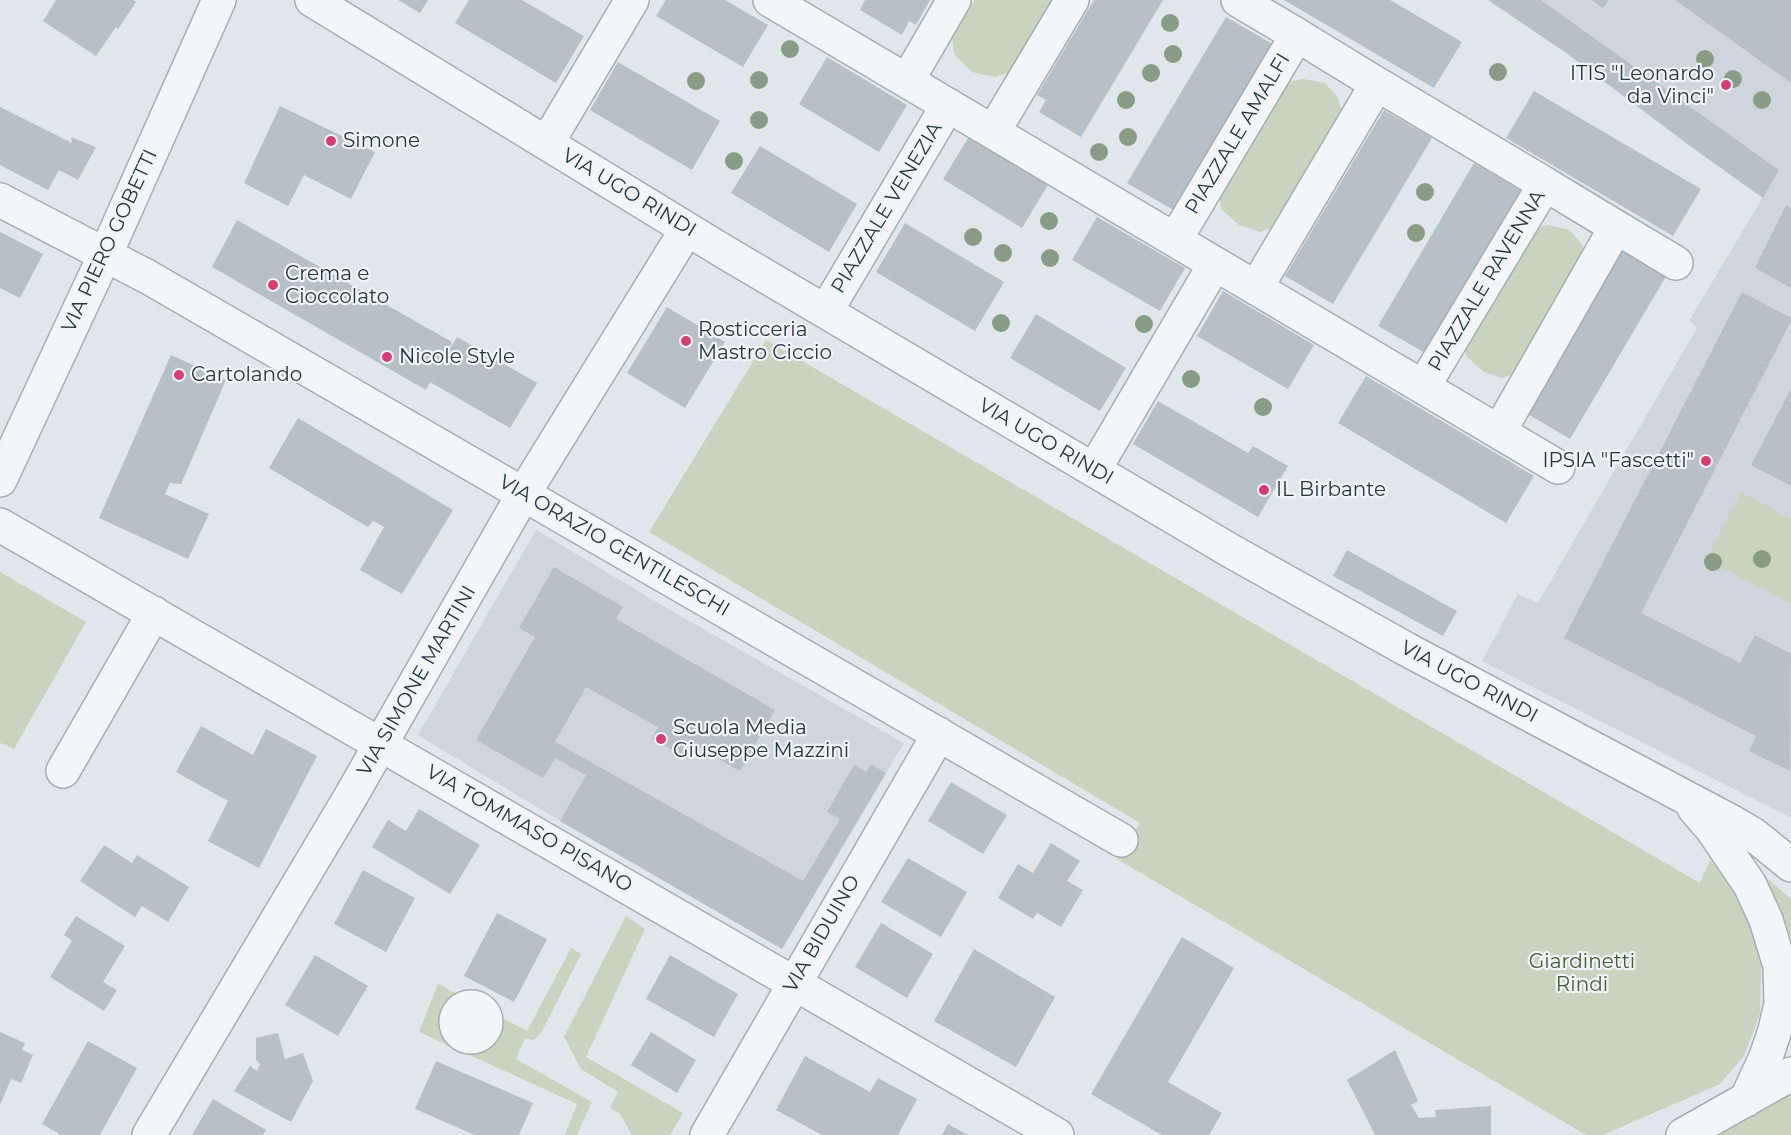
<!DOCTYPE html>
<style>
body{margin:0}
canvas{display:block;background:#e0e6ea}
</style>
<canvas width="1791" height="1135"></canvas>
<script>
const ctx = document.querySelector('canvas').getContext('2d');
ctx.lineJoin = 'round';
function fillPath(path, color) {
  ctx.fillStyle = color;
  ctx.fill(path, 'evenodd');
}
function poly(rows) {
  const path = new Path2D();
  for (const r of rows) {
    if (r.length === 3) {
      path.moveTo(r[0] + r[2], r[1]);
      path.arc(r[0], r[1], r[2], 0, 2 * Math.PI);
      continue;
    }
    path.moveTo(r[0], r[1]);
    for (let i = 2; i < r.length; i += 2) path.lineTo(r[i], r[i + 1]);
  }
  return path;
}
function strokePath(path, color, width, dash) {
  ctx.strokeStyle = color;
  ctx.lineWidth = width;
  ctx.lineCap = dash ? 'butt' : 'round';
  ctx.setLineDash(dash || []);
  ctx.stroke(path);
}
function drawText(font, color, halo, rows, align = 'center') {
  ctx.font = font + ' Montserrat,sans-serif';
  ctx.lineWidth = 4.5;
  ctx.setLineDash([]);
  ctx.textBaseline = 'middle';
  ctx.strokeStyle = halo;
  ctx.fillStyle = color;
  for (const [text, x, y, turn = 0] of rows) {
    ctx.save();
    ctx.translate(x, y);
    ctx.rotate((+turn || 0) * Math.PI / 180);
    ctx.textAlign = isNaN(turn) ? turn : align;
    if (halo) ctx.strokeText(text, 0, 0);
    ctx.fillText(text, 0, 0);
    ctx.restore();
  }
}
const built = poly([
 [1541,0,1791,0,1791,818,1482,661,1518,594,1538,603,1697,328,1689,321,1779,170],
 [536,530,670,610,904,743,782,949,560,821,418,735]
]);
const green = poly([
 [975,0,1056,0,1013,71,995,77,972,72,954,54,952,37],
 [1303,79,1325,83,1338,98,1344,120,1279,224,1261,232,1239,225,1221,209,1219,191,1284,83],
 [1548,225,1570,230,1583,246,1585,260,1518,372,1502,378,1484,372,1466,356,1464,337,1529,230],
 [766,340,1700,883,1710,860,1730,882,1751,925,1761,966,1760,1013,1744,1056,1720,1084,1603,1135,1586,1135,1117,859,1140,823,649,532],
 [1741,492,1791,519,1791,604,1706,559],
 [0,572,86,622,14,749,0,743],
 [1767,878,1791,899,1791,938,1784,918],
 [626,916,645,929,586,1057,683,1113,670,1135,632,1135,620,1114,610,1108,618,1092,581,1069,564,1037],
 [571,948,581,954,542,1031,534,1040,525,1038,516,1059,592,1102,577,1135,565,1135,577,1104,419,1032,438,984,527,1031],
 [468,1007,478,1008,482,1012,486,1021,483,1031,470,1037,457,1029,455,1020,460,1012],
 [1791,1092,1791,1135,1707,1135]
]);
const building = poly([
 [56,0,133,0,136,2,118,29,116,27,96,56,43,21],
 [398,0,428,0,420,13],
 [469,0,522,0,584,36,556,83,455,23],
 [666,0,725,0,768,25,743,67,656,16],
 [865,0,930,0,916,25,909,21,902,35,860,10],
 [1094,0,1163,0,1081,137,1039,112,1046,100,1037,95],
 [1284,0,1390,0,1462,42,1434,88],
 [1488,0,1541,0,1779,170,1763,198,1694,149,1562,50],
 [1591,0,1609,0,1603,8],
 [1675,0,1791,0,1791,83],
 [1226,17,1274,45,1175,211,1127,183],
 [827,57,907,105,879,152,799,104],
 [618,62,720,121,692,170,590,110],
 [1534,91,1701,189,1673,236,1506,138],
 [280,106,375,152,351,199,304,175,288,206,244,183],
 [0,107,72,143,71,137,96,147,78,180,59,170,48,190,0,165],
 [1384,110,1432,138,1333,304,1285,276],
 [970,135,1049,183,1022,228,943,179],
 [760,146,857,204,829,252,731,193],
 [1474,163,1522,191,1427,354,1378,326],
 [1786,205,1791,207,1791,288,1755,268],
 [1097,217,1185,268,1160,311,1072,260],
 [237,220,452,342,445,357,457,337,537,383,510,428,430,382,426,390,212,267],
 [905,223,1004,282,975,331,876,272],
 [0,232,43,254,20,298,0,288],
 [1623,247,1668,273,1570,439,1526,413],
 [1223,291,1314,345,1288,389,1197,336],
 [1742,292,1791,318,1791,321,1641,613,1740,663,1755,635,1791,654,1790,771,1749,751,1756,736,1564,638],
 [667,307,725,342,685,408,627,373],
 [1036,314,1126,368,1100,411,1010,358],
 [171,355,226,380,181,484,170,483,165,494,209,514,188,559,99,518],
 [1366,376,1534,476,1506,523,1338,423],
 [1791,389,1791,486,1751,465],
 [1158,401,1248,453,1253,446,1288,466,1258,517,1133,444],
 [298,418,453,510,402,594,360,570,384,527,373,521,368,527,269,468],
 [1347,550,1457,611,1443,636,1333,576],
 [554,567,623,607,616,619,775,710,740,771,698,747,690,760,652,739,658,727,586,687,555,742,562,746,803,881,840,819,827,812,854,765,866,772,871,764,886,773,782,949,560,821,586,775,555,758,543,778,476,740,535,637,519,628],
 [201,726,253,755,266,729,317,756,259,868,208,841,228,801,176,772],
 [951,782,1007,815,983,854,928,821],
 [419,809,480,845,450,894,372,847,388,820,406,831],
 [1051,843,1080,861,1067,881,1083,890,1061,927,1037,913,1033,919,998,898,1018,864,1033,873],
 [104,845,132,863,137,855,189,887,168,922,142,906,135,917,80,881],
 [908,858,967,892,941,937,881,902],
 [363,870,415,898,386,952,334,924],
 [497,913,547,939,514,1002,464,976],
 [76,916,125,946,103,982,117,990,104,1011,50,977,72,941,64,935],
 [881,923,933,954,907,998,855,967],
 [1182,937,1234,968,1168,1082,1222,1113,1209,1135,1162,1135,1091,1094],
 [974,949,1055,997,1016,1067,934,1021],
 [315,955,368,986,338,1036,285,1005],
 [670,955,738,994,714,1037,646,999],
 [0,1032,25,1043,22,1050,33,1055,21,1083,11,1079,0,1105],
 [651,1032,696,1060,677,1093,631,1065],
 [278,1033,285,1059,303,1053,313,1081,291,1122,234,1091,250,1066,257,1071,260,1064,256,1060,256,1038],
 [88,1041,137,1068,100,1135,61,1135,42,1124],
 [1395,1050,1418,1101,1411,1105,1419,1118,1436,1117,1435,1110,1491,1106,1491,1135,1375,1135,1347,1080],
 [805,1056,870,1092,878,1078,917,1099,898,1135,822,1135,776,1110],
 [436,1061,533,1103,519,1135,475,1135,415,1109],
 [213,1099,266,1130,263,1135,192,1135],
 [948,1124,968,1135,942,1135]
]);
const minor = poly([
 [312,0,723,251,1231,551,1406,649,1732,822,1754,835,1791,865],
 [770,0,907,81],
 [954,0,907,81,993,132,1072,0],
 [1238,0,1297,35],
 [1377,84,1545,184],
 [993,132,1256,288,1377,84,1297,35,1175,240],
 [547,143,632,0],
 [0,200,148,277,1121,840],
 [1616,227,1499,432,1423,387,1545,184,1616,227,1676,263],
 [1256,288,1423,387],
 [826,311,948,105],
 [1499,432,1558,467],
 [1094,470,1215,264],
 [0,480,116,231,219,0],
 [0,525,1057,1135],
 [63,771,154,613],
 [1694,808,1712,829,1750,885,1766,920,1780,966,1781,1004,1775,1030,1766,1057,1746,1100],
 [471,1022,15],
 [149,1135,351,796,524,493,687,229],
 [707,1135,939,734],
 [1683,1135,1791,1074]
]);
const trees = [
 [1170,23],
 [790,49],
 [1173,54],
 [1705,59],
 [1498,72],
 [1151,73],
 [1733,79],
 [759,80],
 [696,81],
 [1126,100],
 [1762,100],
 [759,120],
 [1128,137],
 [1099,152],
 [734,161],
 [1425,192],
 [1049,221],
 [1416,233],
 [973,237],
 [1003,253],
 [1050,258],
 [1001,323],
 [1144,324],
 [1191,379],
 [1263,407],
 [1762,559],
 [1713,562]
];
const markers = [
 [1726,85,6,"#d63e73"],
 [331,141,6,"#d63e73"],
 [273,285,6,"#d63e73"],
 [686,341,6,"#d63e73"],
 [387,357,6,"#d63e73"],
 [179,375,6,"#d63e73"],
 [1706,461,6,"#d63e73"],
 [1264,490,6,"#d63e73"],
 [661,739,6,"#d63e73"]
];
const poiNames = [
 ["ITIS \"Leonardo",1714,74,"right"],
 ["da Vinci\"",1714,97,"right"],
 ["Simone",343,141],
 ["Crema e",285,274],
 ["Cioccolato",285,297],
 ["Rosticceria",698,330],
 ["Mastro Ciccio",698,353],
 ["Nicole Style",399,357],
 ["Cartolando",191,375],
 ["IPSIA \"Fascetti\"",1694,461,"right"],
 ["IL Birbante",1276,490],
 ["Scuola Media",673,728],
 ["Giuseppe Mazzini",673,751]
];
const streetNames = [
 ["PIAZZALE AMALFI",1238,134,-59],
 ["VIA UGO RINDI",629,193,31],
 ["PIAZZALE VENEZIA",887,208,-59],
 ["VIA PIERO GOBETTI",110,241,-65],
 ["PIAZZALE RAVENNA",1487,281,-59],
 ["VIA UGO RINDI",1046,442,30],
 ["VIA ORAZIO GENTILESCHI",614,546,30],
 ["VIA SIMONE MARTINI",417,681,-60],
 ["VIA UGO RINDI",1469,682,28],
 ["VIA TOMMASO PISANO",529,829,30],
 ["VIA BIDUINO",822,934,-60]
];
const parkNames = [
 ["Giardinetti",1582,962],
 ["Rindi",1582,985]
];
fillPath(built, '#ced5dc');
fillPath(green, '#c9d4c0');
fillPath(building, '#b7c0c7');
strokePath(minor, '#a5aeb4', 36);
strokePath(minor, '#f3f6f8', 33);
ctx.fillStyle = '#8b9c86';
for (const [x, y] of trees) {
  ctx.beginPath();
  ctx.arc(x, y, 9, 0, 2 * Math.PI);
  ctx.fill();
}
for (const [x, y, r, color] of markers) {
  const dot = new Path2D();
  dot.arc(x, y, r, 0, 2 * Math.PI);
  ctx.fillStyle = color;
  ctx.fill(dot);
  strokePath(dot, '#f0f4f7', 2);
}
drawText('20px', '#273742', '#f0f4f7', poiNames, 'left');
drawText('20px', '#273742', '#f0f4f7', streetNames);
drawText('20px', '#455f34', '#f0f4f7', parkNames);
</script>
